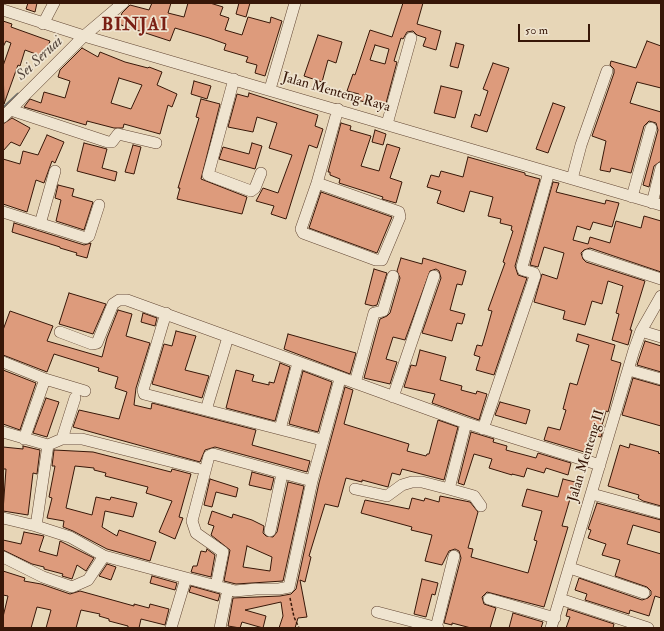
<!DOCTYPE html>
<style>
body{margin:0}
#map{position:relative;width:664px;height:631px;overflow:hidden;background:#e7d6b7;font-family:"IM FELL Double Pica",serif}
canvas{display:block}
.frame{position:absolute;inset:0;border:4px solid #371708;pointer-events:none}
.scale{position:absolute;left:518px;top:24px;width:72px;height:18px;box-sizing:border-box;border:2px solid #371708;border-top:0;padding-left:5px;font-size:12px;line-height:14px;white-space:nowrap;color:#371708;-webkit-text-stroke:3px #efe4d0;paint-order:stroke}
</style>
<div id="map">
<canvas width="664" height="631"></canvas>
<div class="frame"></div>
<div class="scale">50 m</div>
</div>
<script>
const ctx = document.querySelector('canvas').getContext('2d');
ctx.lineJoin = 'round';
function poly(rows) {
  const path = new Path2D();
  for (const r of rows) {
    path.moveTo(r[0], r[1]);
    for (let i = 2; i < r.length; i += 2) path.lineTo(r[i], r[i + 1]);
  }
  return path;
}
function strokePath(path, color, width, dash) {
  ctx.strokeStyle = color;
  ctx.lineWidth = width;
  ctx.lineCap = dash ? 'butt' : 'round';
  ctx.setLineDash(dash || []);
  ctx.stroke(path);
}
function fillPath(path, color) {
  ctx.fillStyle = color;
  ctx.fill(path, 'evenodd');
}
function drawText(font, color, halo, rows, align = 'center') {
  ctx.font = font + ' "IM FELL Double Pica",serif';
  ctx.lineWidth = 3.5;
  ctx.setLineDash([]);
  ctx.textBaseline = 'middle';
  ctx.strokeStyle = halo;
  ctx.fillStyle = color;
  for (const [text, x, y, turn = 0] of rows) {
    ctx.save();
    ctx.translate(x, y);
    ctx.rotate((+turn || 0) * Math.PI / 180);
    ctx.textAlign = isNaN(turn) ? turn : align;
    if (halo) ctx.strokeText(text, 0, 0);
    ctx.fillText(text, 0, 0);
    ctx.restore();
  }
}
const stream = poly([
 [3,108,18,94]
]);
const building = poly([
 [28,3,37,3,35,12,26,9,28,3],
 [152,3,171,3,168,13,184,17,188,3,210,3,223,7,220,15,229,18,225,30,242,35,248,17,270,23,271,17,282,21,265,76,255,73,257,65,246,62,248,57,224,50,226,44,209,38,175,28,170,41,118,24,122,13,130,5,149,10,152,3],
 [239,3,250,3,246,17,236,14,239,3],
 [403,3,423,3,417,24,441,31,436,50,423,46,426,38,417,35,413,31,407,32,403,39,401,38,394,61,397,62,385,107,357,100,359,94,347,91,353,74,355,75,370,30,392,37,403,3],
 [375,45,389,49,385,64,370,60,375,45],
 [3,21,12,24,11,27,50,41,44,57,25,50,20,66,18,65,4,104,3,66,11,43,6,41,3,47,3,21],
 [318,35,342,42,336,63,328,60,322,82,304,76,318,35],
 [647,41,661,46,661,88,637,82,630,103,661,112,661,161,654,166,649,187,643,185,658,130,656,123,649,121,644,126,631,173,611,168,610,172,600,170,606,141,592,136,614,73,614,69,610,65,611,61,636,68,647,41],
 [456,43,464,45,458,68,450,66,456,43],
 [82,48,98,57,100,52,125,62,148,68,149,67,162,72,157,85,177,94,172,107,168,105,160,134,124,124,123,128,114,128,87,121,86,125,24,107,30,99,41,103,44,92,65,98,70,81,58,77,60,70,82,48],
 [119,78,142,85,131,109,111,103,119,78],
 [493,63,509,68,487,132,471,127,475,114,480,116,488,91,483,89,493,63],
 [194,81,211,86,207,99,191,94,194,81],
 [441,86,462,91,455,118,434,113,441,86],
 [249,93,318,115,315,126,323,129,317,148,309,145,286,219,271,214,274,206,256,201,263,188,278,193,292,155,269,148,277,123,257,117,253,132,228,127,237,94,248,97,249,93],
 [201,99,220,104,201,179,247,197,242,214,177,199,180,188,178,188,199,118,196,117,201,99],
 [553,103,565,107,548,153,536,149,553,103],
 [12,118,30,128,20,146,11,142,3,151,3,124,12,118],
 [341,123,351,126,350,130,371,136,361,166,379,171,387,144,400,148,390,178,402,182,396,203,382,199,383,197,339,183,340,179,330,175,330,172,328,172,341,123],
 [375,130,386,134,383,145,372,142,375,130],
 [47,135,64,142,55,163,52,161,44,183,36,180,27,212,3,204,3,159,20,164,23,151,38,155,47,135],
 [84,143,107,149,102,168,117,172,115,181,77,171,84,143],
 [252,143,262,146,255,169,219,159,223,147,249,154,252,143],
 [133,145,141,147,134,174,125,172,133,145],
 [468,157,525,173,525,175,540,179,515,266,518,275,527,278,494,375,476,370,480,357,474,355,477,345,482,346,487,329,492,311,488,310,505,263,503,262,513,231,511,230,512,226,500,223,501,219,488,216,493,197,470,191,464,212,437,203,441,191,427,187,431,175,439,177,441,171,463,177,468,157],
 [553,182,559,183,556,192,605,204,606,200,619,203,612,227,593,222,590,230,577,226,573,240,588,244,590,237,610,243,616,221,641,228,644,216,661,221,661,272,590,248,584,250,581,253,583,259,586,262,645,281,630,330,632,330,628,345,612,340,619,314,616,313,623,286,608,281,602,304,592,301,585,325,563,319,565,311,534,302,542,274,557,279,564,253,544,247,538,267,530,265,553,182],
 [58,185,74,189,72,196,93,202,84,230,56,221,61,200,55,198,58,185],
 [321,192,392,217,377,253,309,228,321,192],
 [14,223,84,245,91,243,87,258,76,255,77,253,60,248,60,247,12,232,14,223],
 [401,258,422,264,423,258,466,271,462,285,457,284,450,310,465,314,462,324,457,323,452,341,422,333,441,278,439,271,436,269,430,271,405,340,393,337,386,359,397,362,390,384,364,378,380,319,387,316,390,313,400,278,397,271,401,258],
 [374,269,387,273,377,305,373,306,365,304,374,269],
 [69,293,106,304,93,334,59,324,69,293],
 [118,310,132,314,126,336,150,343,136,388,134,405,151,409,152,403,256,430,252,445,310,461,307,472,215,447,205,450,200,462,73,427,79,410,119,419,127,392,115,388,118,377,98,371,99,368,54,354,47,372,3,355,3,330,10,311,53,326,47,341,102,357,107,338,118,310],
 [143,313,157,318,155,326,141,322,143,313],
 [176,331,196,336,185,370,209,376,202,398,152,384,164,344,172,346,176,331],
 [288,334,356,353,350,374,284,349,288,334],
 [578,334,615,345,611,360,621,363,608,412,606,411,602,425,604,426,601,437,596,436,591,454,544,440,548,427,560,430,566,410,563,409,570,383,577,385,589,345,576,341,578,334],
 [645,341,661,346,661,372,637,365,645,341],
 [420,350,446,357,440,380,462,386,461,390,476,394,477,391,487,394,479,420,432,403,435,394,404,387,411,365,416,366,420,350],
 [280,363,290,367,275,421,226,408,236,370,254,375,252,381,269,385,269,382,274,383,280,363],
 [3,370,36,383,20,430,3,424,3,370],
 [303,371,332,382,318,432,289,424,303,371],
 [633,378,661,386,661,426,622,415,633,378],
 [345,387,353,390,344,424,409,444,407,451,426,456,427,454,429,454,438,420,458,427,444,480,402,469,400,475,392,473,388,487,362,480,362,482,346,478,338,507,325,504,309,556,311,557,305,582,300,580,307,617,298,618,295,628,279,628,283,616,281,602,245,610,266,616,263,628,242,622,240,628,228,626,233,598,280,596,291,594,296,589,319,483,345,387],
 [46,398,59,402,47,437,33,433,46,398],
 [500,402,530,410,526,424,495,415,500,402],
 [471,432,494,439,493,442,507,446,506,450,536,458,538,453,571,463,568,475,546,468,544,473,527,468,524,477,512,474,512,475,489,468,492,459,474,454,464,485,458,483,471,432],
 [630,444,659,452,658,453,661,454,661,506,643,501,638,498,639,495,608,486,620,445,629,448,630,444],
 [23,446,40,450,37,474,33,473,28,515,3,511,6,469,3,469,3,447,23,449,23,446],
 [54,450,93,452,171,472,172,469,191,474,179,517,183,518,175,539,159,532,172,501,146,493,148,487,105,476,106,473,94,470,94,468,75,466,66,508,92,515,96,497,110,500,111,497,137,503,133,517,105,511,102,527,117,536,119,530,156,542,150,561,107,549,73,531,63,527,64,521,47,518,52,498,49,497,55,466,52,466,54,450],
 [252,472,274,478,271,490,249,485,252,472],
 [210,479,238,488,236,497,216,492,212,507,204,505,210,479],
 [563,479,575,482,562,526,568,527,544,607,487,592,482,597,484,604,496,608,490,628,471,628,452,623,452,625,444,623,461,558,459,551,455,549,449,551,442,565,425,561,432,535,411,530,412,527,361,513,365,500,409,509,412,498,424,501,425,498,439,502,440,496,470,502,478,512,468,548,473,549,471,557,528,573,537,541,534,540,542,511,522,506,527,489,558,497,563,479],
 [288,482,304,486,283,581,236,584,224,581,230,550,211,535,214,526,208,524,212,511,232,518,233,514,252,520,264,526,263,533,266,536,273,537,277,532,288,482],
 [247,546,272,557,270,571,243,567,247,546],
 [597,503,661,520,661,533,633,525,627,544,661,554,661,598,655,596,649,616,630,610,629,614,585,600,587,594,575,590,579,578,642,600,648,598,651,595,651,591,647,587,615,576,620,560,602,555,606,544,588,538,591,530,588,529,597,503],
 [24,532,44,536,39,551,57,556,60,541,94,558,86,571,77,565,72,579,62,576,63,574,44,569,44,567,32,564,3,550,3,540,21,544,24,532],
 [207,549,215,555,211,577,191,572,193,566,197,566,201,551,206,552,207,549],
 [107,564,116,567,111,580,99,576,107,564],
 [3,571,25,578,24,581,41,584,70,594,80,591,134,606,134,604,149,608,150,604,169,609,165,625,141,619,139,628,128,628,128,626,109,621,109,619,99,616,100,614,81,610,76,628,46,628,51,610,37,607,31,628,3,628,3,617,8,596,3,595,3,571],
 [152,576,177,583,175,590,150,583,152,576],
 [422,579,438,583,435,595,432,594,426,617,414,614,422,579],
 [191,586,220,594,218,601,189,592,191,586],
 [568,609,614,624,613,628,566,628,570,617,566,616,568,609],
 [513,613,543,622,541,628,509,628,513,613]
]);
const path = poly([
 [290,598,294,617,299,628]
]);
const minor = poly([
 [3,10,84,36,661,205],
 [43,24,54,3],
 [234,79,208,175,251,191,255,188,261,173],
 [270,89,295,3],
 [11,110,108,142,112,142,118,134,156,143],
 [3,117,84,36,123,3],
 [387,124,411,38],
 [572,179,581,145,607,71],
 [317,183,399,212,400,217,382,260,376,260,303,233,301,229,317,183,338,109],
 [632,197,651,128],
 [652,203,661,168],
 [3,212,86,238,89,236,99,205],
 [40,224,55,171],
 [588,255,661,279],
 [166,313,143,390,144,394,322,440],
 [641,331,661,337],
 [60,332,92,344,97,343,113,304,119,300,127,300,466,423,600,465],
 [3,362,45,379,85,391],
 [629,370,661,379],
 [355,383,374,313,383,311,393,276],
 [393,397,434,276],
 [206,410,228,337],
 [280,429,298,363],
 [483,429,535,276,534,273,523,270,522,267,549,172],
 [3,432,48,445],
 [24,439,45,379],
 [62,439,75,398],
 [355,489,387,496,402,485,412,482,422,482,449,489,466,423],
 [449,489,474,496,481,506],
 [592,494,661,513],
 [3,518,36,526,48,445,62,439,82,439,197,468],
 [36,526,70,537,104,556,235,591,256,589,279,589,289,587,312,481,340,379],
 [270,531,282,474],
 [3,557,43,577,72,587,88,580,104,556],
 [570,568,644,593],
 [216,586,223,552,196,533,192,521,209,456,213,454,312,481],
 [489,599,555,618],
 [560,599,648,628],
 [377,612,438,628],
 [171,628,186,578],
 [220,628,228,589],
 [436,628,454,556],
 [551,628,634,350,641,331,661,296]
]);
const streetNames = [
 ["Jalan Menteng Raya",336,93,16],
 ["Jalan Menteng II",587,456,-73]
];
const waterNames = [
 ["Sei Seruai",40,59,-43]
];
const districtNames = [
 ["BINJAI",135,26]
];
strokePath(stream, '#737672', 3);
fillPath(building, '#dd9b7c');
strokePath(building, '#371708', 1);
strokePath(minor, '#634734', 12);
strokePath(path, '#371708', 1.5, [3, 2]);
strokePath(minor, '#efe4d0', 11);
drawText('14px', '#371708', '#efe4d0', streetNames);
drawText('italic 15px', '#55473d', '#efe4d0', waterNames);
ctx.letterSpacing = '1px';
drawText('bold 18px', '#7a1f14', '#efe4d0', districtNames);
ctx.letterSpacing = '0px';
</script>
